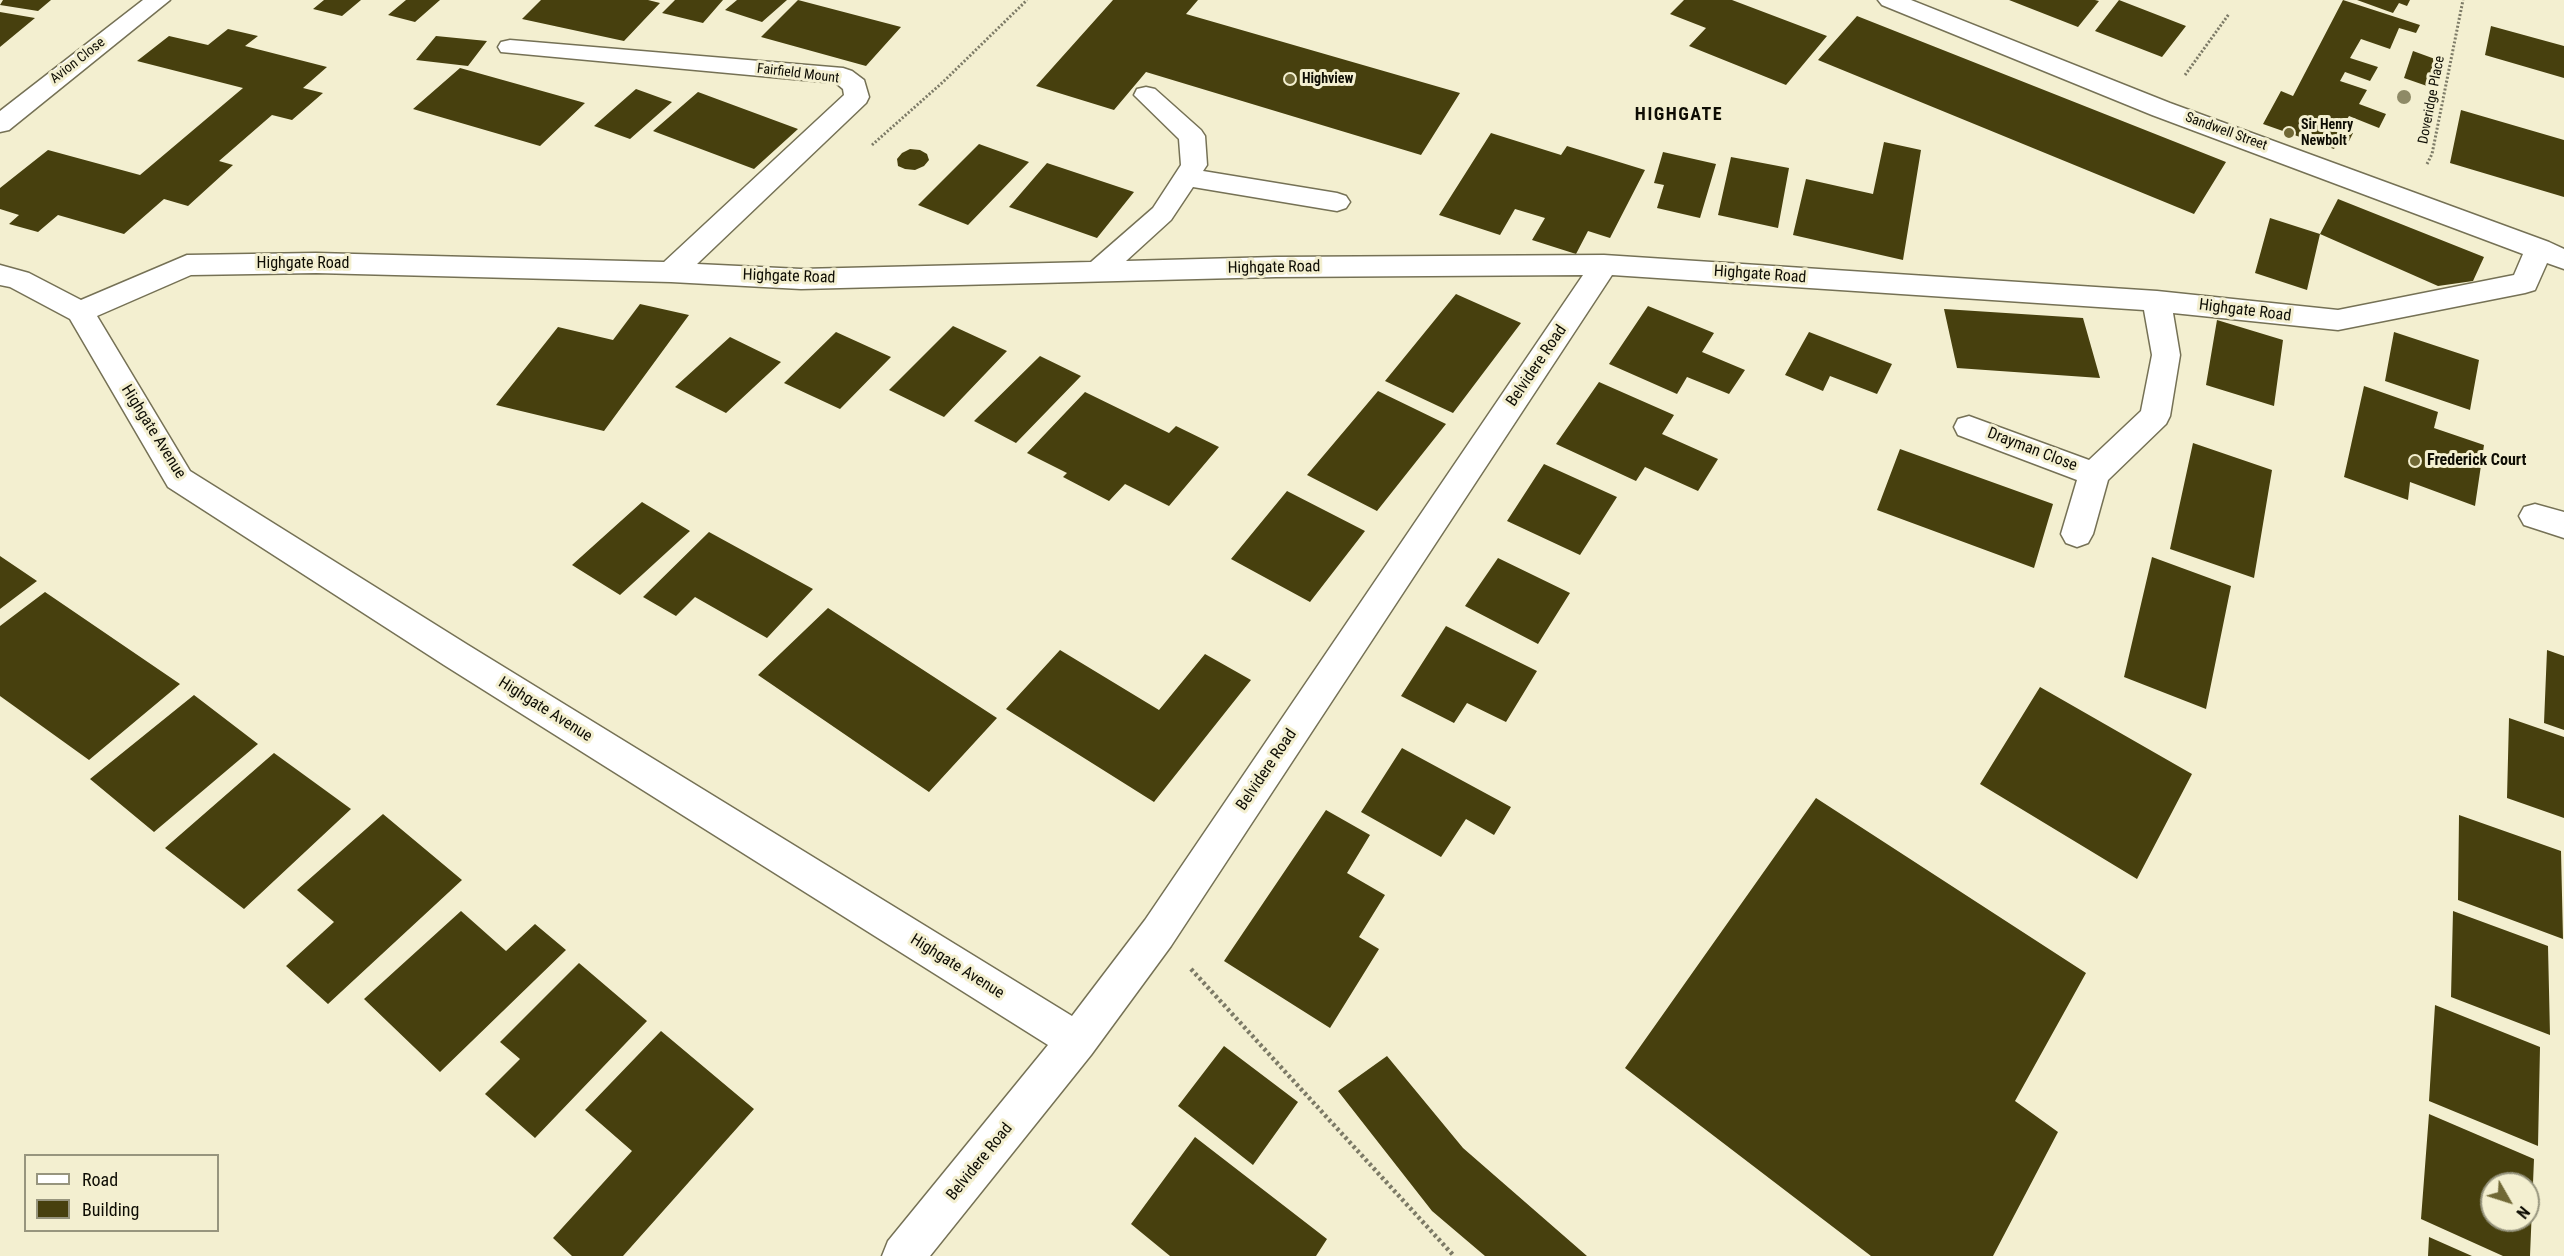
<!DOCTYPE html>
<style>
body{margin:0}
#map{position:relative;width:2564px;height:1256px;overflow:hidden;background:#f3efd0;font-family:"Roboto Condensed",sans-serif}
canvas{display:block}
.legend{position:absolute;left:24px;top:1154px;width:195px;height:78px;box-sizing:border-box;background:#f3efd0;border:2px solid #97957e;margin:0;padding:8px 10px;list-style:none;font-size:18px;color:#0e0d04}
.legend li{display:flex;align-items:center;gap:12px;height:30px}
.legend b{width:30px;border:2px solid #97957e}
.north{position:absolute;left:2480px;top:1172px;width:60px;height:60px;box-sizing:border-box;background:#f3efd0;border:2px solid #97957e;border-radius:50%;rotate:129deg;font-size:16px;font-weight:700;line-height:24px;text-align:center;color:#0e0d04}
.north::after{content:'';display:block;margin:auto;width:21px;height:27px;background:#706835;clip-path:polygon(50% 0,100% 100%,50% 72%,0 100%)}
</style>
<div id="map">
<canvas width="2564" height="1256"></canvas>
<ul class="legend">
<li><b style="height:8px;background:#fff"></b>Road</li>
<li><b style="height:16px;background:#47400e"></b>Building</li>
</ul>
<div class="north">N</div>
</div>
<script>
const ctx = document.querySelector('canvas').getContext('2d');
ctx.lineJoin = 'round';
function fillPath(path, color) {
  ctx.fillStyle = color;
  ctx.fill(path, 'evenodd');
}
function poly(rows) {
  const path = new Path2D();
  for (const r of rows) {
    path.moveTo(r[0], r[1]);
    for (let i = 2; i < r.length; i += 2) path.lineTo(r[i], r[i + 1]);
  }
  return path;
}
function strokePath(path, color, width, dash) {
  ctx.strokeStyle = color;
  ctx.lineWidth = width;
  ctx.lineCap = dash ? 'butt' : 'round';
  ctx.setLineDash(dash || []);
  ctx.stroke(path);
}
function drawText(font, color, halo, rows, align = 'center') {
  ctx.font = font + ' "Roboto Condensed",sans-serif';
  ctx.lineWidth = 6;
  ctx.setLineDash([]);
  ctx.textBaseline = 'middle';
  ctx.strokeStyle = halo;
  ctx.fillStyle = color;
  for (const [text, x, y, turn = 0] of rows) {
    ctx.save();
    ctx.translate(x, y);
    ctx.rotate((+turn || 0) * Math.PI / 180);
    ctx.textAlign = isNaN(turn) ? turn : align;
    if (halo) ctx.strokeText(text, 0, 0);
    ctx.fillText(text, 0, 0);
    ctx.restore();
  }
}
const building = poly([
 [3,0,51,0,38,11,0,5],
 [324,0,361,0,342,16,313,9],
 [406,0,440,0,415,22,388,15],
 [541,0,648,0,660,3,624,41,522,19],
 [675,0,723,0,703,23,662,13],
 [737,0,787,0,762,22,725,10],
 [798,0,901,27,866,66,761,37],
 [1113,0,1198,0,1186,14,1460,93,1421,155,1146,72,1114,110,1036,86],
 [1684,0,1732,0,1827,36,1786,85,1689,46,1706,28,1670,14],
 [2009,0,2095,0,2099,1,2078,27],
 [2119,0,2186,26,2162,57,2095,31],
 [2343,0,2420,25,2416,33,2399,28,2390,49,2361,39,2350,58,2378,67,2370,81,2345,72,2340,81,2367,90,2359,104,2386,114,2379,128,2349,116,2341,129,2353,133,2349,141,2340,138,2334,149,2263,124,2281,91,2293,96],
 [2357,0,2410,0,2407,6,2399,3,2393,13],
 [0,12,35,18,0,47],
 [1857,16,2226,162,2194,214,1818,60],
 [2491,26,2564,46,2564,78,2485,55],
 [228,29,258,36,245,46,327,67,303,88,323,93,292,120,272,115,219,161,233,165,188,206,164,199,124,234,58,215,38,232,9,224,19,215,0,209,0,188,48,150,140,175,243,88,137,61,169,36,208,45],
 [436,36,487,41,468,66,416,60],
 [2413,51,2435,59,2427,86,2404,78],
 [460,68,585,103,540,146,413,109],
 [636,89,672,102,630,139,594,126],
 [698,92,798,129,754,169,653,131],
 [2461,110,2564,140,2564,197,2450,163],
 [1491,133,1561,155,1567,146,1645,170,1610,238,1588,231,1576,254,1532,240,1545,218,1515,209,1500,235,1439,215],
 [1884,142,1921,150,1903,260,1793,235,1806,179,1873,194],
 [979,144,1029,162,968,225,918,205],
 [910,149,920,150,927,154,929,160,924,166,915,170,905,169,898,166,897,159,902,153],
 [1663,152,1716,164,1700,218,1657,208,1664,185,1654,183],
 [1731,157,1789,168,1778,228,1718,215],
 [1047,163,1134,192,1097,238,1009,207],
 [2338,199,2484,257,2473,281,2438,286,2320,234],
 [2270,218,2320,234,2307,290,2255,273],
 [1456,294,1521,323,1453,413,1385,381],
 [640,304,689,315,604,431,496,405,558,327,613,340],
 [1648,306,1714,333,1702,352,1745,370,1729,394,1687,377,1677,394,1609,364],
 [1944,309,2083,318,2100,378,1957,368],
 [2217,320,2283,340,2274,406,2206,385],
 [953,326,1007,351,944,417,889,390],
 [836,332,891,357,840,409,784,383],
 [1809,332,1892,364,1877,394,1830,376,1823,391,1785,375],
 [2394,332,2479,360,2470,410,2385,381],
 [730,337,781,362,726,413,675,387],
 [1040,356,1081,376,1016,443,974,421],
 [1599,382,1674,415,1662,434,1718,459,1698,491,1645,467,1636,481,1556,444],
 [2364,386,2438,412,2434,428,2484,445,2475,506,2410,482,2408,500,2344,477],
 [1378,391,1446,424,1377,511,1307,475],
 [1085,392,1169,433,1176,426,1219,447,1169,506,1125,484,1109,501,1063,477,1067,473,1027,453],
 [2193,443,2272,470,2254,578,2170,549],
 [1900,449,2053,504,2034,568,1877,510],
 [1544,464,1617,497,1580,555,1507,521],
 [1287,491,1365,531,1310,602,1231,559],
 [642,502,690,531,620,595,572,565],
 [709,532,813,589,767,638,695,597,676,616,643,597],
 [0,556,37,581,0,609],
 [2152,557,2231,586,2206,709,2124,677],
 [1498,558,1570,593,1538,644,1465,606],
 [45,592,180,684,89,760,0,696,0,626],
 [828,608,997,718,929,792,758,675],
 [1446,626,1537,671,1506,722,1467,703,1454,723,1401,696],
 [1060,650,1159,710,1205,654,1251,680,1154,802,1006,709],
 [2547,650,2564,656,2564,730,2544,723],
 [2040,687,2192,774,2137,879,1980,784],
 [194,695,258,744,154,832,90,779],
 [2509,718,2564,737,2564,818,2507,798],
 [1402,748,1511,807,1494,835,1466,819,1441,857,1361,812],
 [274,753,351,809,244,909,165,848],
 [1816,798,2086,973,2015,1101,2058,1132,1993,1256,1871,1256,1625,1068],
 [1326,810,1370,835,1347,873,1385,895,1359,937,1379,949,1330,1028,1224,961],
 [383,814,462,880,328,1004,286,966,334,922,297,890],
 [2459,815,2561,851,2563,939,2458,900],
 [461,911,506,951,535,924,566,950,440,1072,364,999],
 [2453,911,2548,946,2550,1035,2451,997],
 [579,963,647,1021,535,1138,485,1094,520,1059,500,1042],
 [2435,1005,2540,1047,2538,1146,2429,1101],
 [661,1031,754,1109,623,1256,572,1256,553,1238,632,1151,585,1110],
 [1224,1046,1298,1102,1253,1165,1178,1106],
 [1387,1056,1463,1148,1587,1256,1485,1256,1432,1211,1338,1091],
 [2429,1114,2534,1159,2530,1256,2503,1256,2421,1219],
 [2492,1184,2528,1184,2528,1220,2492,1220],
 [1195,1137,1327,1239,1316,1256,1170,1256,1131,1224],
 [2429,1237,2472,1256,2428,1256]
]);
const pathFar1 = poly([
 [2185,75,2229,14],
 [872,145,943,82,1027,0],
 [2427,164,2432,154,2463,0]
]);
const path = poly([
 [1191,969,1454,1256]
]);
const minor = poly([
 [143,0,170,0,9,130,0,132,0,111,143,0],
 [1878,0,1911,0,2170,103,2549,242,2564,249,2564,269,2547,263,2535,290,2525,293,2338,330,2173,313,2180,355,2170,416,2166,424,2108,480,2093,534,2088,543,2077,547,2066,543,2061,534,2077,480,1958,435,1954,427,1958,419,1969,416,2089,460,2141,411,2152,355,2144,310,1612,275,1171,946,1091,1055,930,1256,882,1256,888,1241,1048,1045,444,665,168,487,70,319,10,287,0,285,0,265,29,273,81,300,187,255,316,253,664,262,844,95,843,89,836,83,501,52,498,47,501,42,510,40,843,68,852,71,864,80,869,97,866,103,697,264,801,269,1091,262,1153,208,1181,165,1179,139,1134,95,1137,89,1146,87,1155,89,1201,130,1205,136,1207,165,1203,171,1337,193,1346,196,1350,202,1346,208,1337,211,1193,187,1171,220,1126,261,1276,257,1604,255,2157,291,2338,310,2514,275,2523,254,2152,115,1882,5,1878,0],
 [316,273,671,282,801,289,1276,277,1583,275,1145,920,1072,1016,468,645,190,471,97,316,191,275,316,273],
 [2535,504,2564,512,2564,538,2524,525,2519,516,2524,507,2535,504]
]);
const trees = [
 [2404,97]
];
const markers = [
 [1290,79,6,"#706835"],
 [2289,133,6,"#706835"],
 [2415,461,6,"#706835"]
];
const farStreetnames = [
 ["Avion Close",78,61,-38],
 ["Fairfield Mount",798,74,7],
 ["Doveridge Place",2432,100,-79],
 ["Sandwell Street",2226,132,20]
];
const farPoinames = [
 ["Highview",1302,79],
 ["Sir Henry",2301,125],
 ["Newbolt",2301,141]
];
const streetNames = [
 ["Highgate Road",303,264],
 ["Highgate Road",1274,268,-1],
 ["Highgate Road",1760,275,4],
 ["Highgate Road",789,277,2],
 ["Highgate Road",2245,311,7],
 ["Belvidere Road",1537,366,-56],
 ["Highgate Avenue",153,432,58],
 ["Drayman Close",2032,450,21],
 ["Highgate Avenue",545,710,32],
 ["Belvidere Road",1267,770,-56],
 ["Highgate Avenue",957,967,32],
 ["Belvidere Road",980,1162,-51]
];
const poiNames = [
 ["Frederick Court",2427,461]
];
const farDistrictnames = [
 ["HIGHGATE",1679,115]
];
fillPath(building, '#47400e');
strokePath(minor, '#757155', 3);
strokePath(pathFar1, '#7c7a66', 3, [2, 2]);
strokePath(path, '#7c7a66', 4.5, [3, 3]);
fillPath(minor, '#fff');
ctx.fillStyle = '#8e8a66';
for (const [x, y] of trees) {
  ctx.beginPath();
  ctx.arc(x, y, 7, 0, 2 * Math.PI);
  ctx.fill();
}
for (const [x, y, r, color] of markers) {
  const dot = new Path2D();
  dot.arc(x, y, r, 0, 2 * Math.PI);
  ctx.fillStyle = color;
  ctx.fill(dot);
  strokePath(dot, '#f3efd0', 2);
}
drawText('14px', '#0e0d04', '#f3efd0', farStreetnames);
drawText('bold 14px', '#0e0d04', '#f3efd0', farPoinames, 'left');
drawText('16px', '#0e0d04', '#f3efd0', streetNames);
drawText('bold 16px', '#0e0d04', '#f3efd0', poiNames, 'left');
ctx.letterSpacing = '1.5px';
drawText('bold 18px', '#0e0d04', '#f3efd0', farDistrictnames);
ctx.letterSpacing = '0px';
</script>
